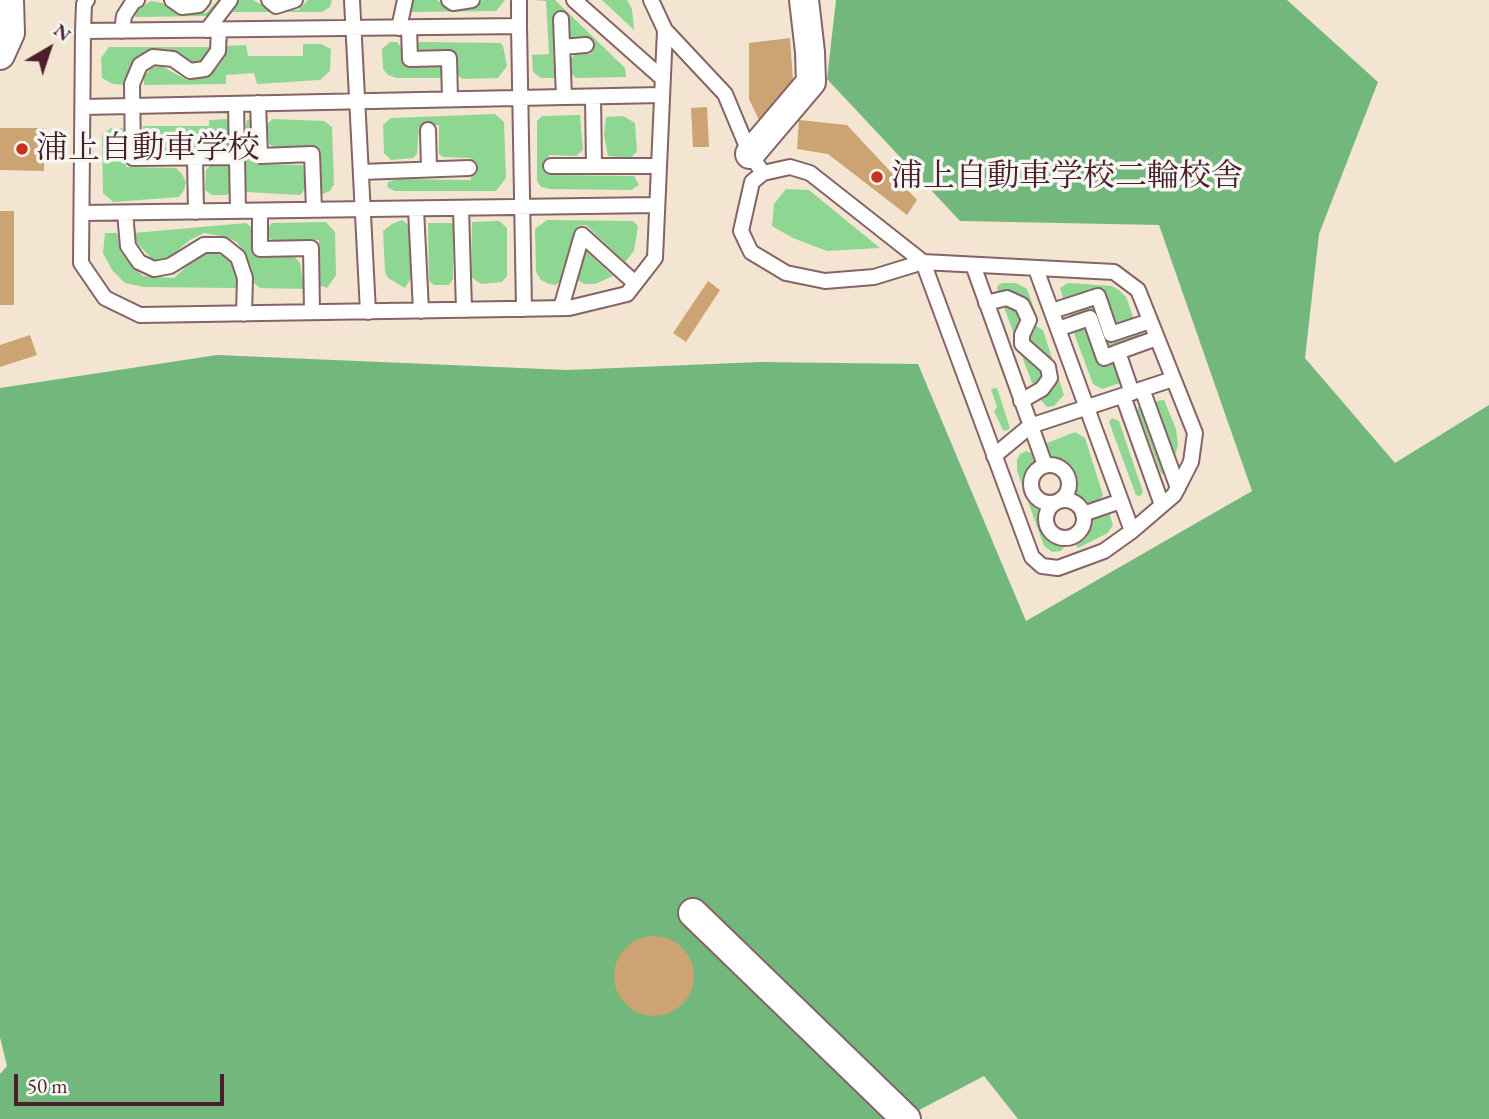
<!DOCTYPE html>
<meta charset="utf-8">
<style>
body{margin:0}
#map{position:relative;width:1489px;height:1119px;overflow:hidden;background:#f3e5d1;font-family:"EB Garamond",serif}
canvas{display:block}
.north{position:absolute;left:14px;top:14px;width:70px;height:70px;-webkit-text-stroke:5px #f6f6f2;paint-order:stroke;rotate:39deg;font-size:19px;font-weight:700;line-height:28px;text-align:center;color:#4a1f2b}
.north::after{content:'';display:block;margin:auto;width:24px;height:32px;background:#4a1f2b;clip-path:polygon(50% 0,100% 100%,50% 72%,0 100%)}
.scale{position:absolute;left:14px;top:1074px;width:210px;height:32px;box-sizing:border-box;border:4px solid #4a1f2b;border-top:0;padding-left:9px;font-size:21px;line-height:24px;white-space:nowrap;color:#4a1f2b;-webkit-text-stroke:5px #f6f6f2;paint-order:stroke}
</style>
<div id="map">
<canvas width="1489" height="1119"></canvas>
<div class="north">N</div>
<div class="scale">50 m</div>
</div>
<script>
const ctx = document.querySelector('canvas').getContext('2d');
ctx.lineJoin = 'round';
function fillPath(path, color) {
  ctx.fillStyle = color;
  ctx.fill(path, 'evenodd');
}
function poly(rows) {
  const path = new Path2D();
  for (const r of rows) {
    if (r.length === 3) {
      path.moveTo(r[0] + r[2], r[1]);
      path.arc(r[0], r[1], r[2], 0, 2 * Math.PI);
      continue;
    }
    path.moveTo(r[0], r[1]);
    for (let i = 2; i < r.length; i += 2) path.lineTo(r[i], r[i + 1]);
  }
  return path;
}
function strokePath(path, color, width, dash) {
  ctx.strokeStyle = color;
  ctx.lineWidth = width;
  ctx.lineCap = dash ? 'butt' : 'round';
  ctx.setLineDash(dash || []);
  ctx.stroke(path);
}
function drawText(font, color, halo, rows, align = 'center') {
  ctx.font = font + ' "EB Garamond","Noto Serif JP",serif';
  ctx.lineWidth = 7;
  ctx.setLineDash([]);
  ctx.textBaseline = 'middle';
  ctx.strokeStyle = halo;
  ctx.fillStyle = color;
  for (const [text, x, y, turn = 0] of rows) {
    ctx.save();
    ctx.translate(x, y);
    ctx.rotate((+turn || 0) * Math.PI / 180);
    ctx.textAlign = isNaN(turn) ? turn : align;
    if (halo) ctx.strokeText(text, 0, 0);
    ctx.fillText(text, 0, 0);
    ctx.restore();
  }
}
const green = poly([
 [218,0,220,0,207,16,136,17,134,12,151,1,162,3,174,11,206,13],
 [240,0,253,0,272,11,298,10,308,0,332,0,330,7,322,12,232,12,232,7],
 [411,0,437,0,450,8,474,7,483,0,505,0,496,11,412,12,409,8],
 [532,0,555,0,625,68,626,77,576,78,571,73,570,60,575,54,591,54,590,39,569,37,568,18,554,17,556,78,541,78,533,72,532,55,549,54,546,1],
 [602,0,627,0,632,9,634,30],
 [390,42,397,42,401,47,402,63,440,65,444,68,444,73,441,78,397,78,388,75,383,69,382,49],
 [420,42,500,43,503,46,507,66,498,78,463,79,457,75,455,54,422,53,416,49,415,45],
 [303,44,321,44,331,49,330,71,320,80,257,84,254,73,226,75,226,84,144,85,144,76,152,68,161,66,187,80,205,77,217,68,225,57,226,46,246,45,248,56,303,56],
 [109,47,210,47,211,51,202,62,194,63,184,60,174,52,167,49,146,51,135,61,126,85,113,84,102,78,101,58],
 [495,114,504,122,506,178,496,191,395,191,387,187,388,182,397,179,471,180,471,158,443,157,439,154,439,125,419,126,417,154,413,158,391,160,384,153,383,125,391,118],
 [580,115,583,150,576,156,549,155,549,175,634,176,639,185,631,190,550,189,541,187,537,181,537,121,542,116],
 [623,116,635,123,637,151,631,158,608,156,604,135,606,117],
 [229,119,230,150,142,149,143,126,209,126,209,120],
 [252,119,255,164,303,165,306,188,300,195,246,192,246,126,247,120],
 [273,119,324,121,332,127,334,184,330,191,322,194,320,154,313,146,275,148,269,144,267,124],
 [111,128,123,128,126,167,176,168,182,174,186,182,184,190,179,197,113,202,103,193,102,135],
 [225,163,232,168,232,190,227,195,212,195,205,190,206,170,212,164],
 [786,189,809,190,880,248,827,251,793,238,772,226,774,204],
 [402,220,410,226,411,278,405,288,388,278,385,272,383,231,392,224],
 [547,220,633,221,638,226,634,251,625,262,586,225,578,226,561,280,556,285,549,284,541,280,536,272,535,229],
 [499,221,507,228,507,276,502,282,481,284,471,277,472,222],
 [326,222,335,232,336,275,327,288,319,285,319,240,275,241,268,238,266,230,272,223],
 [246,223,251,227,254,248,261,256,294,256,300,263,304,289,260,288,253,282,246,256,237,242,226,237,204,233,190,240,167,259,153,260,137,243,134,233],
 [428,223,453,223,453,279,449,285,434,285,429,281],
 [105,233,117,233,121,252,131,265,143,276,174,278,197,257,212,252,224,256,234,263,238,277,236,288,144,287,125,283,112,270,103,253],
 [586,251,613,276,595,284,584,284,578,280,577,274],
 [1003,283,1016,283,1027,289,1036,314,1034,316,1028,302,1022,297,1000,294,997,290,998,285],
 [1068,283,1112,286,1119,290,1126,297,1134,319,1114,329,1099,291,1068,301,1063,298,1060,288],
 [1009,303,1024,315,1017,337,1040,365,1045,377,1037,385,1032,383,1004,307,1005,304],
 [1093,303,1100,309,1108,336,1135,332,1139,333,1140,337,1112,349,1108,346,1096,315,1075,319,1071,317,1070,313,1075,308],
 [1086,323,1115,358,1123,378,1120,383,1102,389,1093,384,1074,333,1076,326],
 [1033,324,1043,330,1064,395,1054,406,1047,407,1041,400,1052,386,1026,342],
 [997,388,1010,428,1006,431,1003,430,994,411,997,407,991,389],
 [1164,400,1176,429,1178,445,1173,462,1153,409,1157,401],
 [1141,405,1168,471,1166,476,1161,473,1138,412,1138,407],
 [1112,418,1119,421,1143,492,1140,496,1136,495,1109,422],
 [1075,432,1085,438,1103,495,1098,502,1086,506,1071,496,1076,479,1074,472,1063,461,1050,459,1044,446,1047,443],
 [1026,451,1034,454,1038,463,1028,477,1027,487,1033,500,1044,507,1041,521,1047,535,1055,541,1063,543,1064,547,1061,551,1052,552,1044,546,1017,471,1017,460,1020,454],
 [1109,513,1113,525,1108,533,1078,548,1075,544,1076,540,1094,517]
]);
const forest = poly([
 [836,0,1287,0,1378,82,1319,234,1305,358,1395,463,1489,405,1489,1119,1018,1119,984,1076,902,1119,0,1119,0,1074,7,1066,0,1037,0,388,217,355,567,370,760,362,918,364,1026,621,1252,491,1159,225,960,221,827,79]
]);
const building = poly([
 [790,38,793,81,759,120,749,99,749,43],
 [707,107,709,147,693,147,691,108],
 [799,120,847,125,917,200,907,215,828,154,797,149],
 [0,128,44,128,44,171,0,170],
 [0,211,14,211,14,305,0,305],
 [708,281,720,290,686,342,673,333],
 [30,335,37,355,0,367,0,345],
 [654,976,40]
]);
const lane = poly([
 [87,0,84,4,83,31,81,263,105,298,140,315,569,308,627,294,655,258,665,30,651,0],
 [172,0,182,7,199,5,203,0],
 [269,0,276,6,295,0],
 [352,0,368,312],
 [449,0,453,3,472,0],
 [574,0,662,78],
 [561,19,564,97],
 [519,26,524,309],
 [399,28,405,0],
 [409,28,410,59,449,58,450,99],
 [207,30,230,0],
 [219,30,218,51,205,69,190,71,173,59,153,57,140,65,132,84,133,158,237,157],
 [665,30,725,94,750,154,763,173,790,167,810,173,923,262,1032,557,1042,566,1058,568,1104,551,1132,531,1174,495,1191,462,1195,433,1138,290,1114,272,923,262,874,277,825,281,786,273,751,252,741,231,752,182,763,173],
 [83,31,519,26,519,0],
 [122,31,124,16,133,2,137,0],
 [562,47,586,45],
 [593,97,594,166],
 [258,103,260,156,312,154,314,210],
 [236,104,238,211],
 [83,107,661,95],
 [428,130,429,168],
 [195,158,196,212],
 [551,166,658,166],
 [361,172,469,168],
 [461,208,464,310],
 [416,209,421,311],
 [260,211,260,249,311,248,312,312],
 [82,213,657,205],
 [125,213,128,246,139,262,154,269,170,266,204,245,223,245,238,257,245,278,244,314],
 [973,265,1045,465],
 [1036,269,1132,531],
 [986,303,1007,298,1022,305,1029,320,1022,335,1022,344,1048,367,1050,378,1042,389,1021,401],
 [561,308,582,235,635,283],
 [1052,311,1098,296,1111,334,1150,321],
 [1058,329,1090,318,1104,358,1118,352,1132,393],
 [1118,352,1157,338],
 [1142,389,1178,488],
 [1123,396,1162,505],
 [994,456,1030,426,1173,379],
 [1050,484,19],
 [1065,519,19],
 [1083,514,1121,501]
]);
const street = poly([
 [0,55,10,33,9,0],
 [750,154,811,82,810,52,804,0],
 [693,913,906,1119]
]);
const markers = [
 [22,149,7,"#c8321e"],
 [877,177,7,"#c8321e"]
];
const poiNames = [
 ["浦上自動車学校",36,149],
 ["浦上自動車学校二輪校舎",891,177]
];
fillPath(green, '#8ed792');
fillPath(forest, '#72b87c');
fillPath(building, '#cca373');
strokePath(lane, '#856465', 18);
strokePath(street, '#856465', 32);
strokePath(lane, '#fff', 14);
strokePath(street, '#fff', 28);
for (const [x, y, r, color] of markers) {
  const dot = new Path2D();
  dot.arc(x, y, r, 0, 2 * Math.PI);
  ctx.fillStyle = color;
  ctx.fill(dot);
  strokePath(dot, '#f6f6f2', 2.5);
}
drawText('32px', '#4a1f2b', '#f6f6f2', poiNames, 'left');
</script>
